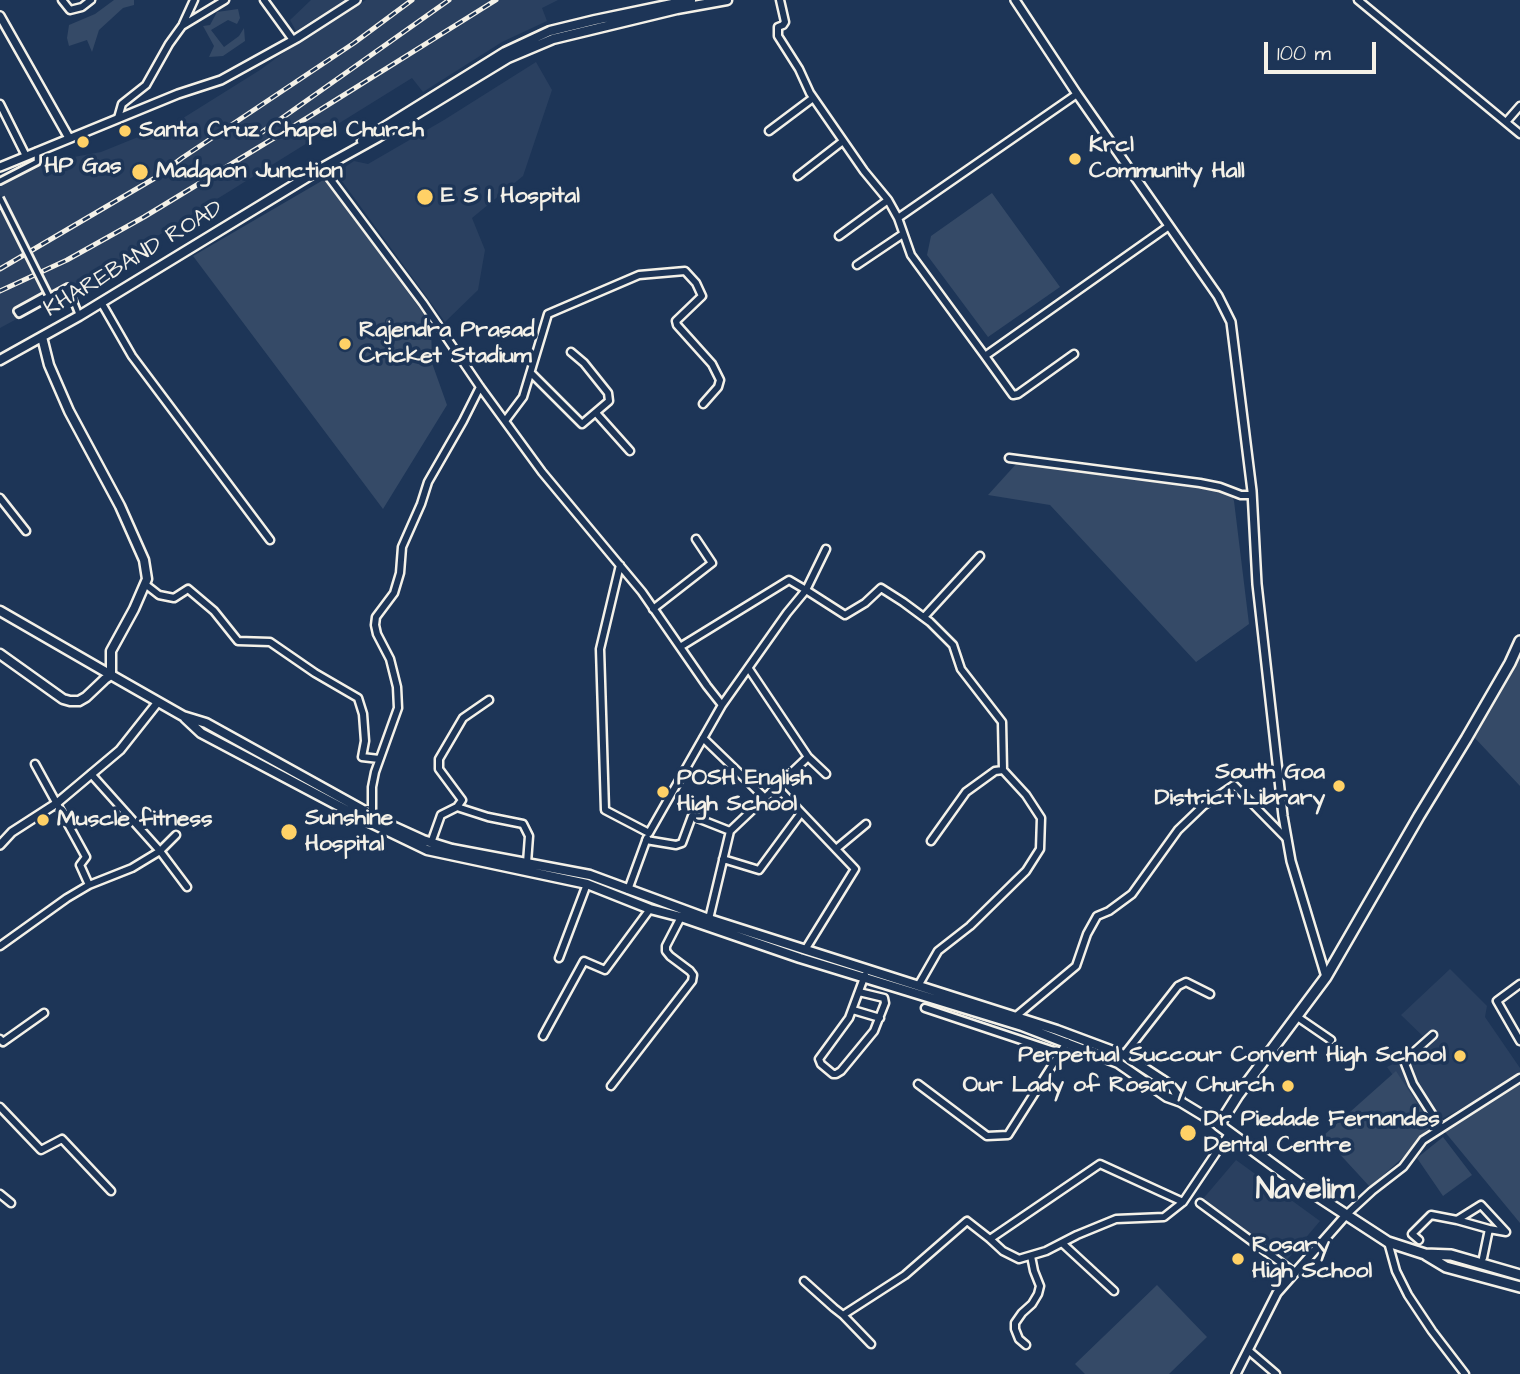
<!DOCTYPE html>
<style>
body{margin:0}
#map{position:relative;width:1520px;height:1374px;overflow:hidden;background:#1d3557;font-family:"Architects Daughter",sans-serif}
canvas{display:block}
.scale{position:absolute;left:1264px;top:42px;width:112px;height:32px;box-sizing:border-box;border:4px solid #f4f1e8;border-top:0;padding-left:9px;font-size:21px;line-height:24px;white-space:nowrap;color:#f4f1e8;-webkit-text-stroke:5px #1d3557;paint-order:stroke}
</style>
<div id="map">
<canvas width="1520" height="1374"></canvas>
<div class="scale">100 m</div>
</div>
<script>
const ctx = document.querySelector('canvas').getContext('2d');
ctx.lineJoin = 'round';
function fillPath(path, color) {
  ctx.fillStyle = color;
  ctx.fill(path, 'evenodd');
}
function poly(rows) {
  const path = new Path2D();
  for (const r of rows) {
    path.moveTo(r[0], r[1]);
    for (let i = 2; i < r.length; i += 2) path.lineTo(r[i], r[i + 1]);
  }
  return path;
}
function strokePath(path, color, width, dash) {
  ctx.strokeStyle = color;
  ctx.lineWidth = width;
  ctx.lineCap = dash ? 'butt' : 'round';
  ctx.setLineDash(dash || []);
  ctx.stroke(path);
}
function drawText(font, color, halo, rows, align = 'center') {
  ctx.font = font + ' "Architects Daughter",sans-serif';
  ctx.lineWidth = 7;
  ctx.setLineDash([]);
  ctx.textBaseline = 'middle';
  ctx.strokeStyle = halo;
  ctx.fillStyle = color;
  for (const [text, x, y, turn = 0] of rows) {
    ctx.save();
    ctx.translate(x, y);
    ctx.rotate((+turn || 0) * Math.PI / 180);
    ctx.textAlign = isNaN(turn) ? turn : align;
    if (halo) ctx.strokeText(text, 0, 0);
    ctx.fillText(text, 0, 0);
    ctx.restore();
  }
}
const built = poly([
 [311,0,345,0,296,31,290,20],
 [366,0,558,0,542,8,547,21,502,42,423,92,412,78,72,289,0,328,0,181,41,163,101,152,180,120,260,70,290,48],
 [536,62,552,90,523,176,472,218,485,250,478,290,445,322,336,173,354,161,368,164,444,120],
 [1450,969,1487,1006,1485,1017,1520,1068,1520,1075,1455,1112,1429,1125,1387,1067,1431,1044,1401,1015],
 [1236,1160,1320,1221,1286,1261,1202,1200]
]);
const green = poly([
 [114,0,134,0,134,5,123,8,99,30,92,52,87,40,69,46,67,38,69,25,95,14],
 [238,9,240,18,237,24,228,20,211,30,224,47,239,36,244,28,245,41,223,56,209,57,214,46,203,26,210,25,217,12],
 [325,179,431,324,432,363,447,405,383,509,193,256],
 [992,193,1060,287,988,337,927,255,931,236],
 [1017,463,1230,489,1234,501,1249,624,1196,662,1050,505,988,495],
 [1520,658,1520,786,1473,736],
 [1396,1071,1432,1126,1420,1136,1409,1152,1370,1187,1323,1136],
 [1520,1083,1520,1223,1445,1132],
 [1443,1137,1472,1175,1443,1196,1417,1158],
 [1157,1285,1207,1337,1169,1374,1085,1374,1075,1364]
]);
const pedestrian = poly([
 [0,181,37,162,37,151],
 [48,294,17,311,19,314,68,287,79,315]
]);
const minor = poly([
 [62,0,70,10,82,7,91,0],
 [264,0,293,40],
 [780,0,785,22,783,25,778,27,778,36,799,69,810,93,864,171,888,200,839,236],
 [1358,0,1520,134],
 [183,24,194,0],
 [0,104,26,156],
 [118,118,122,104,146,85,169,44,182,26,225,0],
 [1506,122,1520,106],
 [769,131,813,98],
 [322,168,423,303,480,387,542,472,642,592,707,686,722,705,787,613,806,590,845,615,865,603,881,588,903,602,930,622,953,645,961,669,1002,722,1003,770,1026,795,1041,818,1040,849,1026,871,970,926,938,951,918,986],
 [798,176,843,141],
 [888,200,898,218,911,255,985,356],
 [898,218,1077,94],
 [857,265,903,234],
 [101,302,132,356,270,540],
 [1074,354,1018,394,1013,395,985,356,1169,226],
 [531,373,582,424,609,401,608,393,584,363,571,352],
 [596,413,630,451],
 [505,421,523,397,548,314,639,275,685,271,696,283,702,296,676,321,677,325,712,364,720,380,718,387,703,404],
 [1009,458,1200,483,1220,487,1241,495,1252,495],
 [0,498,26,531],
 [620,565,600,649,605,810,649,833,722,705],
 [145,584,159,595,174,598,188,589,214,611,238,641,270,642,315,673,358,698,363,714,365,741,362,757,379,759],
 [653,609,712,563,696,539],
 [924,617,980,556],
 [680,647,789,580,806,590,826,549],
 [703,738,764,797],
 [808,757,826,774],
 [35,764,86,857,80,865,89,885,132,868,160,851,187,887],
 [91,774,160,851,176,835],
 [776,786,855,869,805,950],
 [457,807,462,800,439,769,439,759,463,718,489,700],
 [372,815,372,787,375,772,398,708,397,687,390,659,377,634,375,625,376,617,394,593,400,573,402,547,421,504,428,482,463,421,480,387],
 [646,840,676,845,682,843,692,816,730,831],
 [931,841,966,792,995,771,1003,770],
 [431,843,441,815,457,807,488,817,523,824,529,836,527,863],
 [836,849,866,824],
 [723,859,759,870,801,813],
 [628,890,647,838],
 [709,919,730,831,808,757,749,669],
 [0,946,67,898,89,885],
 [559,958,587,884],
 [1520,984,1497,1001,1520,1041],
 [859,992,884,998,885,1003,874,1031,841,1071,836,1074,833,1074,821,1064,819,1059,849,1018,865,975],
 [925,1008,1060,1053],
 [853,1010,880,1018],
 [1296,1016,1331,1040],
 [1014,1019,1015,1017,1076,966,1087,934,1097,916,1109,911,1132,894,1178,830,1203,806,1234,785,1287,839],
 [1433,1035,1404,1061,1413,1084,1441,1128],
 [543,1036,584,961,605,970,650,909],
 [0,1039,3,1042,44,1013],
 [1124,1055,1178,986,1186,982,1210,994],
 [918,1084,987,1136,1008,1135,1067,1042],
 [611,1086,692,981,693,975,690,971,670,956,666,951,666,946,681,917],
 [0,1107,41,1150,62,1139,111,1191],
 [0,1194,11,1203],
 [1200,1203,1295,1273],
 [1346,1215,1372,1191,1403,1167,1423,1140,1520,1078],
 [990,1239,1003,1251,1019,1259,1046,1251,1077,1235,1116,1219,1164,1217,1183,1202,1230,1132],
 [1419,1240,1412,1234,1431,1215,1457,1220],
 [1388,1242,1396,1271,1408,1295,1432,1331,1465,1374],
 [1062,1243,1114,1291],
 [1483,1258,1489,1229,1457,1220,1481,1205,1506,1232,1489,1229],
 [804,1281,834,1308,843,1315],
 [871,1344,843,1315,905,1275,967,1221,990,1239,1100,1164,1183,1202],
 [1026,1345,1019,1339,1015,1329,1015,1323,1022,1313,1032,1304,1038,1294,1040,1286,1034,1271,1031,1256],
 [1248,1350,1276,1374]
]);
const tertiary = poly([
 [1015,0,1077,94,1218,296,1231,322,1252,491,1257,584,1283,816,1291,861,1326,977],
 [0,16,69,138],
 [0,167,178,94,221,80,297,38,356,0],
 [0,845,12,832,57,803,120,750,158,702],
 [1236,1374,1277,1293,1346,1215]
]);
const secondary = poly([
 [362,141,505,52,550,31,595,20,691,0],
 [0,360,79,316,322,168,378,137,508,58,553,39,677,9,727,0],
 [0,611,111,675,111,651,134,609,147,579,144,560,120,506,69,411,49,365,42,337],
 [0,654,63,699,70,701,79,701,86,697,105,679,111,675,183,716,206,723,390,825,423,840,452,849,590,875,709,919,1057,1030,1124,1055,1173,1087,1181,1102],
 [185,718,201,733,371,823,427,850,587,884,650,909,681,917,800,958,1022,1026,1118,1063,1167,1097,1181,1102,1219,1125]
]);
const primary = poly([
 [1520,641,1510,663,1466,739,1419,816,1326,977,1238,1095,1219,1125,1302,1186,1388,1242,1425,1254,1451,1255,1520,1275],
 [1426,1255,1446,1267,1520,1287]
]);
const rail = poly([
 [258,135,449,0],
 [0,269,155,178,182,158,354,43,412,0],
 [0,291,67,260,144,217,307,118,496,0]
]);
const pedestrianBridge = poly([
 [0,198,48,294]
]);
const markers = [
 [125,131,7,"#ffd166"],
 [83,142,7,"#ffd166"],
 [1075,159,7,"#ffd166"],
 [140,172,9,"#ffd166"],
 [425,197,9,"#ffd166"],
 [345,344,7,"#ffd166"],
 [1339,786,7,"#ffd166"],
 [663,792,7,"#ffd166"],
 [43,820,7,"#ffd166"],
 [289,832,9,"#ffd166"],
 [1460,1056,7,"#ffd166"],
 [1288,1086,7,"#ffd166"],
 [1188,1133,9,"#ffd166"],
 [1238,1259,7,"#ffd166"]
];
const poiNames = [
 ["Santa Cruz Chapel Church",139,131],
 ["Krcl",1089,146],
 ["Community Hall",1089,172],
 ["HP Gas",83,167,"center"],
 ["Madgaon Junction",156,172],
 ["E S I Hospital",441,197],
 ["Rajendra Prasad",359,331],
 ["Cricket Stadium",359,357],
 ["South Goa",1325,773,"right"],
 ["District Library",1325,799,"right"],
 ["POSH English",677,779],
 ["High School",677,805],
 ["Sunshine",305,819],
 ["Hospital",305,845],
 ["Muscle fitness",57,820],
 ["Perpetual Succour Convent High School",1446,1056,"right"],
 ["Our Lady of Rosary Church",1274,1086,"right"],
 ["Dr Piedade Fernandes",1204,1120],
 ["Dental Centre",1204,1146],
 ["Rosary",1252,1246],
 ["High School",1252,1272]
];
const streetNames = [
 ["KHAREBAND ROAD",134,260,-31]
];
const districtNames = [
 ["Navelim",1305,1192]
];
fillPath(built, '#2a4060');
fillPath(green, '#354a67');
strokePath(pedestrian, '#f4f1e8', 10);
strokePath(minor, '#f4f1e8', 11);
strokePath(tertiary, '#f4f1e8', 12);
strokePath(secondary, '#f4f1e8', 13);
strokePath(primary, '#f4f1e8', 14);
strokePath(pedestrian, '#1d3557', 4.5);
strokePath(minor, '#1d3557', 6);
strokePath(tertiary, '#1d3557', 7);
strokePath(secondary, '#1d3557', 8);
strokePath(primary, '#1d3557', 9);
strokePath(rail, '#f4f1e8', 5);
strokePath(rail, '#1d3557', 2.5, [8]);
strokePath(pedestrianBridge, '#f4f1e8', 10, []);
strokePath(pedestrianBridge, '#1d3557', 4.5);
for (const [x, y, r, color] of markers) {
  const dot = new Path2D();
  dot.arc(x, y, r, 0, 2 * Math.PI);
  ctx.fillStyle = color;
  ctx.fill(dot);
  strokePath(dot, '#1d3557', 2.5);
}
drawText('bold 23px', '#f4f1e8', '#1d3557', poiNames, 'left');
drawText('23px', '#f4f1e8', '#1d3557', streetNames);
drawText('bold 30px', '#f4f1e8', '#1d3557', districtNames);
</script>
